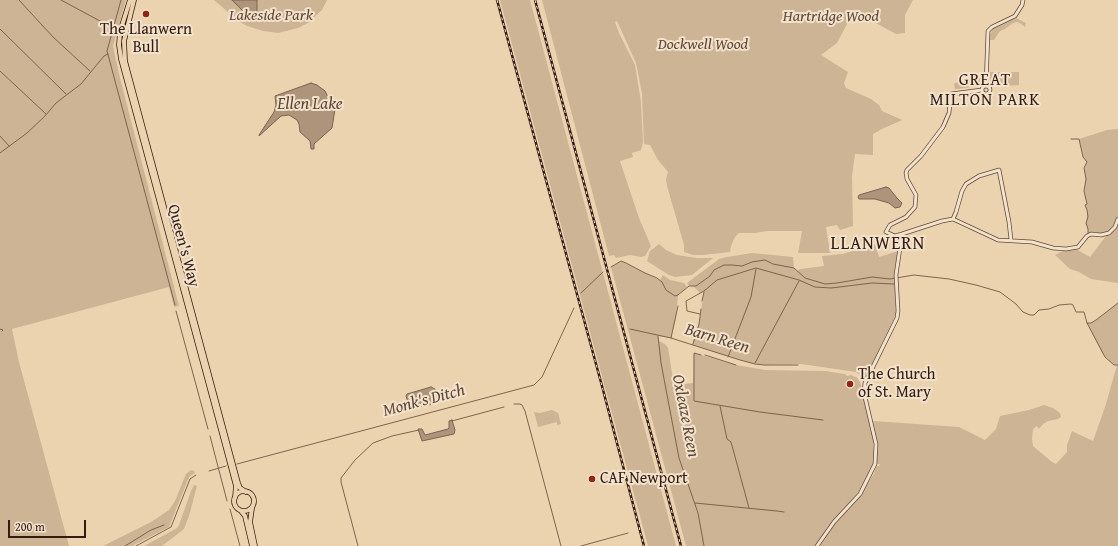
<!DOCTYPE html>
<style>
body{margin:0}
#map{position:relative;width:1118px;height:546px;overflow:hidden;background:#ecd3af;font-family:"Gentium Book Plus",serif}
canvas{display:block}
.scale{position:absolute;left:8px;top:520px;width:78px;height:18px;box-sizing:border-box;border:2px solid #331b12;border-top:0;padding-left:5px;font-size:12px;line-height:14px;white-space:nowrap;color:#331b12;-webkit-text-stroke:3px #f3e2cb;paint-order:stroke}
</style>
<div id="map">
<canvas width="1118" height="546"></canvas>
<div class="scale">200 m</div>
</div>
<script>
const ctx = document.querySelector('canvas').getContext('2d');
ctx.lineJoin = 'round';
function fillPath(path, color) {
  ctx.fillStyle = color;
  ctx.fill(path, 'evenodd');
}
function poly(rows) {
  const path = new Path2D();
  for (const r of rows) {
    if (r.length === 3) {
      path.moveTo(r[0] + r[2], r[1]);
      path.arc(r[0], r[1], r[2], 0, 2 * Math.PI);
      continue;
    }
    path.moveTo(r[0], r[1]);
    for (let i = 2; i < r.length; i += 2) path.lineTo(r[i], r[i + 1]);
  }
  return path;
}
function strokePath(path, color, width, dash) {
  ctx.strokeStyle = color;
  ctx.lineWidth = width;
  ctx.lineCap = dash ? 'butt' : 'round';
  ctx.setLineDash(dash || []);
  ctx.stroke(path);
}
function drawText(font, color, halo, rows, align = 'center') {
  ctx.font = font + ' "Gentium Book Plus",serif';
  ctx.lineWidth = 4;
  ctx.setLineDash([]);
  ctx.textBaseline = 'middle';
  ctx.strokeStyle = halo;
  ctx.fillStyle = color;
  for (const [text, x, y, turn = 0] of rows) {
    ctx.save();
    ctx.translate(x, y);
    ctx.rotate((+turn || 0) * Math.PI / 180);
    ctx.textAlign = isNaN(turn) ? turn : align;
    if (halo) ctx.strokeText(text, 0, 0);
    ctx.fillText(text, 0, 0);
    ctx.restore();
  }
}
const green = poly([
 [0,0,126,0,113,46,120,78,179,306,174,307,169,287,12,329,19,362,69,546,0,546],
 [214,0,327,0,322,10,308,23,298,28,278,33,263,31,247,26,237,20],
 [500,0,530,0,676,546,648,546],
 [542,0,913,0,905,15,905,33,896,34,854,11,837,43,821,55,848,72,844,83,846,88,871,99,879,105,882,111,902,120,882,129,873,134,873,155,855,154,852,176,853,226,840,230,837,225,826,227,830,253,798,253,802,231,767,231,755,233,739,233,735,237,731,246,730,252,722,253,702,255,693,255,684,252,684,245,667,186,666,179,668,172,658,160,650,145,644,144,642,94,639,78,636,63,617,21,615,22,619,33,635,65,641,102,643,142,641,150,632,153,633,157,620,161,639,218,651,246,645,256,641,257,630,255,616,258,614,255,609,256],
 [1016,18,1026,23,1025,27,1018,22,1013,23,1005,29,1000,31,994,40,990,40,989,37,993,29],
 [990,72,1019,72,1019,85,993,87,990,86],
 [970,77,984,78,983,84,977,86,958,89,955,89,954,84,955,83,968,80],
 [1118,129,1118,217,1115,224,1108,232,1103,234,1093,232,1088,233,1088,229,1086,223,1087,217,1087,210,1085,205,1087,204,1084,191,1086,179,1084,168,1087,162,1083,157,1079,139,1107,130],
 [1118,222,1118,283,1091,279,1079,272,1070,269,1055,255,1065,250,1076,249,1090,257,1106,236,1111,232],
 [659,244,666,250,677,255,697,258,713,258,692,275,675,277,669,275,647,261,650,251],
 [875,244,879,257,898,251,894,273,896,314,865,379,856,372,801,364,764,365,755,364,740,360,692,345,699,324,704,291,700,293,693,286,689,286,687,283,719,259,727,257,752,253,793,257,794,268,797,271,800,269,824,266,822,256,843,254],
 [621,261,660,280,663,275,670,280,684,283,687,287,678,295,676,318,671,338,658,336,659,341,665,344,668,348,674,385,693,383,694,353,736,365,765,370,825,371,845,374,847,376,851,375,859,379,862,388,858,390,860,394,863,396,873,435,874,459,872,467,862,487,848,505,828,527,816,546,686,546,611,267],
 [1118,303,1118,546,820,546,830,529,861,494,873,475,877,466,879,466,880,464,877,464,877,439,873,421,959,427,985,440,996,429,1000,416,1029,410,1044,405,1053,408,1060,413,1061,417,1058,419,1048,421,1043,424,1039,429,1037,426,1033,429,1032,439,1033,446,1052,462,1056,464,1067,452,1067,445,1072,431,1093,441,1106,404,1117,365,1114,365,1102,353,1087,323,1091,323,1096,320],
 [552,410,558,413,561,424,557,425,557,422,538,427,534,412,540,413],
 [191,470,194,471,195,473,190,476,187,482,169,527,132,546,103,546,151,522,169,510,175,501,186,474],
 [194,485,197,486,189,516,184,529,162,546,144,546,177,528,179,525,191,491]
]);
const water = poly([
 [232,0,257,0,257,11,255,17,247,15,232,0],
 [311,83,317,85,325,91,330,101,334,104,335,109,332,128,314,144,314,149,311,149,310,141,300,132,299,124,297,120,289,115,281,116,259,136,259,135,274,112,276,105,275,96,311,83],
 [886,187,889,188,897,198,902,203,900,207,895,208,889,203,875,199,859,199,858,197,859,195,886,187],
 [431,387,435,389,439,400,437,403,419,407,416,402,409,403,408,402,406,396,407,394,431,387],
 [452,420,455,430,454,434,422,441,418,429,422,429,425,435,448,429,449,428,449,421,452,420]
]);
const stream = poly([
 [19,0,53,37,90,71],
 [61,0,113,28],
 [121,0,107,51,175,305],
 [0,29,66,94],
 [0,71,46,114],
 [0,136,9,146],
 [1071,139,1079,139,1083,157,1087,162,1084,168,1086,179,1084,191,1087,204,1085,205,1087,210,1088,217,1086,223,1088,229,1088,233],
 [0,153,27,133,45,116,56,103,81,84,104,56,108,54],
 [611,267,621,261,626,263,645,273,657,278,662,282,666,290,675,296,678,295,689,286,696,286,710,276,714,270,724,265,732,265,742,266,752,262,765,260,773,264,794,268,805,278,825,284,837,283,872,277,890,279,914,275,949,279,976,285,1000,292,1016,304,1023,312,1030,315,1034,315,1039,310,1049,309,1059,305,1071,304,1073,305,1076,312,1084,312,1087,323,1105,357,1114,365,1118,365],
 [581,293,603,272],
 [702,301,704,292],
 [176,311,208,429],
 [700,314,687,311,686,301,704,291,717,280,756,268,799,280,815,287,831,288,872,283,894,284],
 [1087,323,1091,323,1096,320,1118,303],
 [0,329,3,330,2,331],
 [630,329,671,338,740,360,755,364,764,365,798,365],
 [658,336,661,363,679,458,698,513,704,546],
 [671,338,678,306],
 [693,344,699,324,701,309],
 [701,355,694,353,694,401,760,412,823,420],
 [705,355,736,365],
 [728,357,751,297,756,269],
 [755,363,799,281],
 [514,404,520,404,522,405,525,411,561,546],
 [720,406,727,439,731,442,749,508],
 [452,421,504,407],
 [210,436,227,501],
 [237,464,534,385,542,377,574,308],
 [209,471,226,466],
 [695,503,777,511,784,512],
 [230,509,240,546],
 [125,546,151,530,164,525],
 [136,546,171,527,190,479,196,475],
 [358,546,341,482,341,478,355,460,373,443,392,436,419,430],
 [581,546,628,533]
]);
const tertiary = poly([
 [986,86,988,31,992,27,1015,16,1022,5,1023,0],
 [986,90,4],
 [953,219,942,221,902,234,895,236,886,232,890,225,906,217,915,207,916,195,907,179,906,173,907,170,921,156,943,127,949,113,951,94,982,90],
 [953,219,998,240,1032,242,1053,248,1066,249,1078,247,1087,236,1091,234,1101,235,1109,233,1115,227,1118,219],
 [953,219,956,212,962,191,966,184,979,176,999,170,1009,222,1011,240],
 [817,546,834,522,860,494,875,464,876,444,864,393,865,383,897,318,898,311,896,275,902,234]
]);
const primary = poly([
 [130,0,120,32,119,45,121,59,221,430,236,486,235,498],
 [134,0,124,41,125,61,238,483,240,488,246,492],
 [244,501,10],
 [252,508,250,522,255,546],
 [241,511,245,516,252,546]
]);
const rail = poly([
 [497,0,602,386,644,546],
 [535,0,681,546]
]);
const markers = [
 [146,14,4,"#8f2418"],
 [850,384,4,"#8f2418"],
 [592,479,4,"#8f2418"]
];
const parkNames = [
 ["Lakeside Park",271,16],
 ["Hartridge Wood",831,17],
 ["Dockwell Wood",703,45]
];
const poiNames = [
 ["The Llanwern",146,30,"center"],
 ["Bull",146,48,"center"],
 ["The Church",858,375],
 ["of St. Mary",858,393],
 ["CAF Newport",600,479]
];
const streetNames = [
 ["Queen's Way",183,246,75]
];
const neighbourhoodNames = [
 ["GREAT",985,81],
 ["MILTON PARK",985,101]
];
const waterNames = [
 ["Ellen Lake",310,105],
 ["Barn Reen",717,339,17],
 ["Monk's Ditch",424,401,-15],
 ["Oxleaze Reen",685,416,79]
];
const quarterNames = [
 ["LLANWERN",878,244]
];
fillPath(green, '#cdb494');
fillPath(water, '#ad947a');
strokePath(water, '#7c6450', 1);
strokePath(stream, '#7c6450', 1);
strokePath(tertiary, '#614939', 4.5);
strokePath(primary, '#331b12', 5.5);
strokePath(tertiary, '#f3e2cb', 3);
strokePath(primary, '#ecd3af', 4);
strokePath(rail, '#331b12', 2.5);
strokePath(rail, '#f3e2cb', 1, [3]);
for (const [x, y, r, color] of markers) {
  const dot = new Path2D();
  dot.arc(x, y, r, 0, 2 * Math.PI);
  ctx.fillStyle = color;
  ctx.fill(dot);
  strokePath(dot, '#f3e2cb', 1.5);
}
drawText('italic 16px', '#614939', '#f3e2cb', parkNames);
drawText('16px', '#331b12', '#f3e2cb', poiNames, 'left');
drawText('16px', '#331b12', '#f3e2cb', streetNames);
ctx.letterSpacing = '1px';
drawText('17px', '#331b12', '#f3e2cb', neighbourhoodNames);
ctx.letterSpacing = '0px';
drawText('italic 17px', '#5e4536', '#f3e2cb', waterNames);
ctx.letterSpacing = '1px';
drawText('18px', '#331b12', '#f3e2cb', quarterNames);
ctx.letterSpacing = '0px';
</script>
